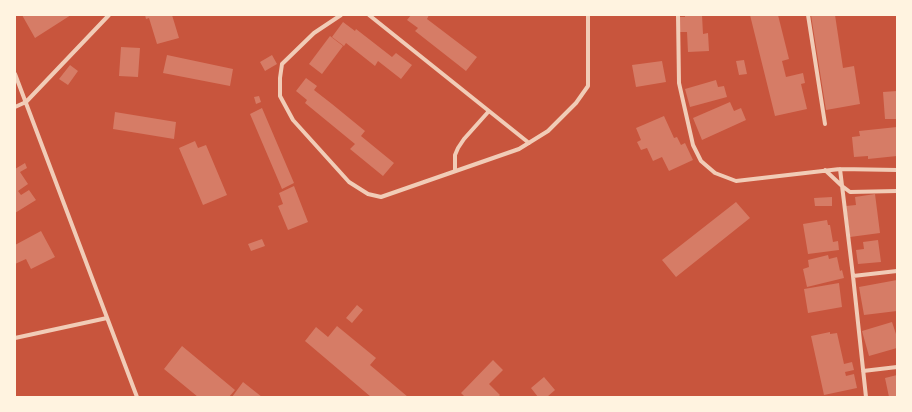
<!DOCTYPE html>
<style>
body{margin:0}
#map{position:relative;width:912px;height:412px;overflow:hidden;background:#c8553d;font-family:Roboto,sans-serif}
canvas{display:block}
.frame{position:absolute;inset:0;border:16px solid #fff3e0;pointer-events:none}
</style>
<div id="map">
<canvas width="912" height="412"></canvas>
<div class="frame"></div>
</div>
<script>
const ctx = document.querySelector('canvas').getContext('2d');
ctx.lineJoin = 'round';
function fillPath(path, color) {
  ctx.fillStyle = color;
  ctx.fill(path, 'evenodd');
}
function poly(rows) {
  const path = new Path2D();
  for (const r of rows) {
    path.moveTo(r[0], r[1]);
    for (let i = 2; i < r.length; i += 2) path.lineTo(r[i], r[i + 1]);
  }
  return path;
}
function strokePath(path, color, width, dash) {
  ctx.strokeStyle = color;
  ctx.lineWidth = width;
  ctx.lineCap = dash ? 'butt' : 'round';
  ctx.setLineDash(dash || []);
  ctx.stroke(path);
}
const building = poly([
 [22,15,71,15,35,38],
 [145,15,172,15,179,38,157,44,149,18,146,19],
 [411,15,429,15,427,19,477,57,466,71,415,31,418,28,407,20],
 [685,15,702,15,703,34,708,33,709,51,688,52,687,32,680,32,679,17,685,17],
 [750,15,778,15,789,59,782,61,786,77,803,73,805,83,801,84,807,109,775,116],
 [811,15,835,15,843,68,854,66,860,104,826,110],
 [343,22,355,31,356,29,392,57,396,53,412,65,401,79,378,61,375,66,346,43,344,46,332,37],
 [330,36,343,46,322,74,309,64],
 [121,47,140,48,138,77,119,76],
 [167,55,233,69,230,86,163,73],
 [272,55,277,64,265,71,260,62],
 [744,60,747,74,739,75,736,61],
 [662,61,666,82,636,87,632,65],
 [70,65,78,71,68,85,59,79],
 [306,78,317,86,314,90,332,104,326,111,332,104,365,131,361,136,394,163,383,176,350,149,355,144,305,103,307,100,296,91],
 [716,80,718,87,724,86,727,97,690,107,685,89],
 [897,91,897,119,885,119,883,92],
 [259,96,261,102,256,104,254,97],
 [730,102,734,111,741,108,746,120,702,140,693,118],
 [262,108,294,183,282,189,250,114],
 [115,112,176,122,174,139,113,129],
 [664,116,674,138,677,137,681,145,685,143,693,160,669,171,662,157,653,161,647,148,641,150,637,142,641,140,636,128],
 [897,127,897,156,868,159,868,156,854,157,852,137,860,136,859,131],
 [195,141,198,148,206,145,227,195,203,205,179,148],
 [25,163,27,168,20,172,28,184,18,191,21,195,29,190,36,200,15,213,15,169],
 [294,186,308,222,288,230,278,206,283,204,279,193],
 [875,194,880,233,850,237,846,206,856,205,855,197],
 [832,197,832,206,815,206,814,198],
 [736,202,750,218,676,277,662,260],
 [827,220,828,225,830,225,833,242,838,241,839,250,808,254,803,224],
 [41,231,55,257,31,269,26,259,15,264,15,245],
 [262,239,265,246,251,251,248,244],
 [878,240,881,262,858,264,856,250,864,249,863,242],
 [828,255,829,259,837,257,840,271,842,270,844,278,807,287,803,269,809,267,808,260],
 [897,280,897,311,864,315,859,287],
 [839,283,842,307,808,313,804,289],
 [357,305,363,310,352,323,346,318],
 [892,322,897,337,897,348,869,356,862,331],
 [337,326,376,358,370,365,408,397,371,397,305,341,316,327,328,337],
 [830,332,830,334,837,333,844,364,852,362,854,370,845,372,846,376,854,374,857,388,824,395,811,336],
 [182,346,235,390,229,397,198,397,164,369],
 [493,360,503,370,489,384,500,395,498,397,465,397,461,393],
 [897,375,897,397,889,397,885,378],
 [544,377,555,390,547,397,538,397,531,388],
 [243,382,262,397,232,397]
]);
const minor = poly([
 [341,15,314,33,282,64,280,78,280,96,293,120,349,182,368,194,381,197,519,149,548,131,576,103,588,86,588,15],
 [369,15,529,143],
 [678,15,679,83,693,145,701,161,715,173,736,181,840,169,897,170],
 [808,15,825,124],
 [15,74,137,397],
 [15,107,26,102,109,15],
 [840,169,853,276,866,397],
 [825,170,842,186,850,192,897,191],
 [455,171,455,155,458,148,464,139,489,111],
 [853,276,897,271],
 [15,338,107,318],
 [863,371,897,367]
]);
fillPath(building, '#d67c66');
strokePath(minor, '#f1ccb7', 4);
</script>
